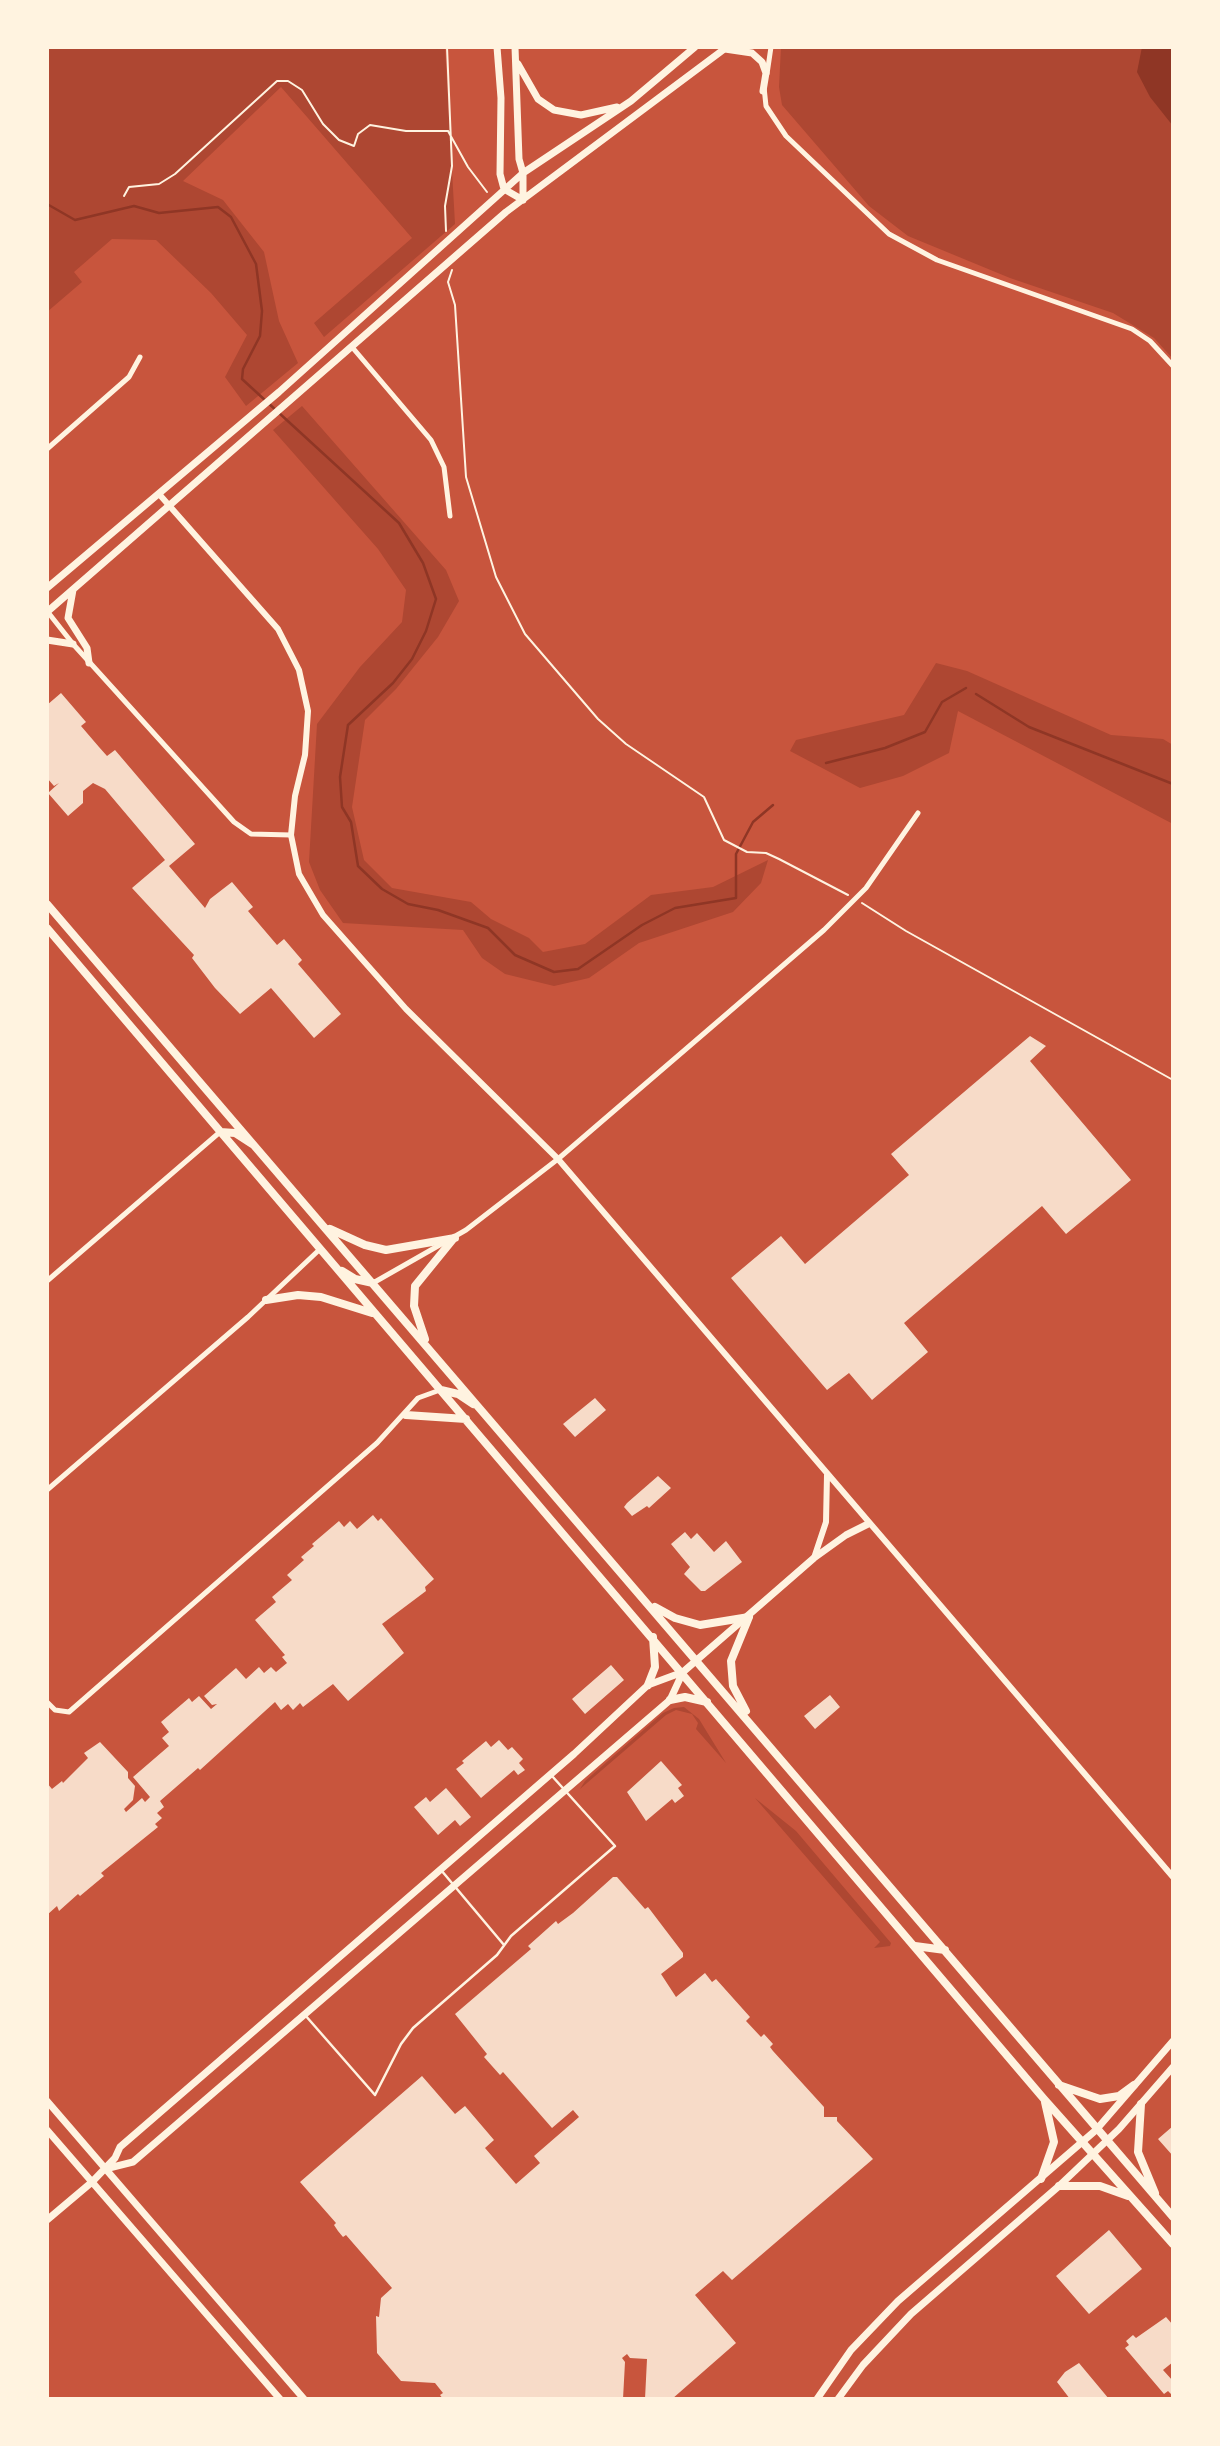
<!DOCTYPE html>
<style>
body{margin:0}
#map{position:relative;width:1220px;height:2446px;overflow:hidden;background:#c8553d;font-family:"Source Sans 3",sans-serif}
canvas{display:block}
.frame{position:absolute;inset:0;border:49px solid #fff3e0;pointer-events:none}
</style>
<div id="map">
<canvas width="1220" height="2446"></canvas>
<div class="frame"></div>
</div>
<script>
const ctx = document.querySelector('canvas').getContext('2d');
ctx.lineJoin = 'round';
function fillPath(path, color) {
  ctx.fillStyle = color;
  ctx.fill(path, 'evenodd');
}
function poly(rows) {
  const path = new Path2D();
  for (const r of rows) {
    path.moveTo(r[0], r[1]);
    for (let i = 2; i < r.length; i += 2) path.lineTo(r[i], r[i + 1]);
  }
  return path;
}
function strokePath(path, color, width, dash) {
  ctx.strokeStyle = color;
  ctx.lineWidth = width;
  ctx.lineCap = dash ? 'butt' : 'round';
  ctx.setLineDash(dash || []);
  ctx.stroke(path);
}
const green = poly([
 [47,47,445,47,455,224,324,337,314,323,412,238,281,87,183,181,223,200,264,252,279,321,298,363,246,406,225,377,247,335,211,293,156,240,112,239,74,272,82,282,47,312],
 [781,47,1173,47,1173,359,1154,338,1113,313,1010,278,908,236,869,206,782,105,779,87],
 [302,406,446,570,459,601,438,637,396,689,365,720,352,807,364,860,392,888,471,902,491,919,529,938,543,952,585,944,651,895,713,887,768,860,761,883,733,912,639,943,589,978,554,986,505,974,482,958,463,930,343,923,320,890,309,862,317,724,360,667,402,622,406,590,378,549,273,430],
 [936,663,967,671,1111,735,1163,739,1173,745,1173,824,958,711,949,753,903,776,860,788,790,751,796,740,904,715],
 [684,1707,699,1719,726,1763,696,1729,698,1723,692,1714,676,1710,666,1715,580,1789,585,1781,663,1713,674,1708],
 [755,1798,796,1831,891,1943,890,1946,874,1948,880,1942]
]);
const water = poly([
 [1142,47,1173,47,1173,126,1150,97,1137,72]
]);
const stream = poly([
 [47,204,75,220,134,206,159,213,218,207,231,217,256,264,262,311,260,336,243,369,242,379,399,523,423,563,436,599,426,631,412,659,393,683,348,725,340,777,342,807,351,822,358,866,382,889,408,904,438,910,488,928,515,955,554,972,578,969,642,925,675,908,736,898,736,854,753,822,773,805],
 [976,694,1029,727,1173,784],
 [826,763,885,748,925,732,942,702,966,688]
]);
const building = poly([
 [61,693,86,722,81,726,99,747,107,756,115,750,195,844,169,866,205,908,210,899,232,882,253,907,248,911,277,945,284,939,302,960,298,964,341,1014,314,1038,271,988,240,1014,215,988,192,958,194,955,132,888,165,860,105,789,93,783,83,791,83,803,68,816,48,793,59,783,54,786,47,778,47,705],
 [1030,1036,1046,1046,1030,1061,1131,1180,1066,1234,1042,1206,904,1323,928,1352,872,1400,849,1373,827,1390,731,1278,781,1236,805,1264,909,1175,891,1154],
 [595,1398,606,1410,575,1437,563,1424],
 [658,1476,671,1488,649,1508,647,1506,632,1516,624,1507,627,1503],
 [373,1515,378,1521,381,1518,434,1579,425,1587,426,1591,382,1624,404,1653,348,1701,333,1684,303,1707,300,1703,293,1710,288,1704,281,1710,275,1702,200,1770,198,1768,160,1801,164,1807,157,1813,162,1818,155,1824,158,1827,101,1873,104,1876,80,1896,78,1894,59,1911,57,1906,47,1915,47,1783,52,1789,62,1781,63,1783,88,1758,84,1753,100,1742,128,1772,128,1778,135,1786,133,1800,124,1809,126,1812,142,1798,145,1802,150,1797,133,1777,169,1746,162,1738,169,1732,161,1722,189,1698,192,1702,199,1696,211,1709,217,1704,212,1705,204,1696,236,1668,246,1679,259,1667,264,1673,271,1667,276,1672,287,1663,282,1657,285,1655,255,1620,276,1602,272,1597,292,1580,287,1575,304,1560,301,1557,314,1546,312,1544,339,1521,344,1527,350,1521,357,1529],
 [685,1532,691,1539,697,1533,714,1552,726,1541,742,1562,705,1591,701,1591,684,1574,690,1567,671,1544],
 [611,1665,624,1680,585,1714,572,1699],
 [830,1695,840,1707,815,1729,804,1716],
 [499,1740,508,1750,512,1747,523,1759,519,1763,525,1770,518,1775,514,1770,481,1798,456,1769,464,1763,462,1761,486,1741,491,1747],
 [661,1761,682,1785,678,1788,684,1796,675,1803,672,1799,646,1821,627,1792],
 [446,1788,471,1817,460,1826,455,1820,438,1835,414,1807,426,1797,430,1802],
 [613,1877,617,1877,645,1909,648,1907,683,1953,683,1957,661,1974,676,1997,705,1973,712,1982,716,1979,750,2017,746,2021,761,2037,764,2034,773,2044,770,2047,773,2051,824,2107,824,2117,837,2117,837,2121,873,2159,732,2280,723,2271,695,2295,736,2343,672,2399,645,2399,647,2359,630,2358,627,2354,622,2358,625,2362,623,2399,443,2399,440,2395,443,2393,435,2383,401,2381,377,2353,376,2316,379,2317,381,2298,392,2288,346,2235,343,2237,338,2231,334,2225,336,2223,300,2182,422,2076,455,2114,465,2106,494,2140,485,2148,516,2184,540,2163,534,2156,579,2117,573,2110,552,2128,503,2072,500,2075,484,2057,487,2054,455,2014,531,1949,528,1946,556,1921,558,1924,573,1913],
 [1173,2126,1173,2156,1158,2139],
 [1109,2230,1142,2269,1089,2314,1056,2276],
 [1166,2317,1173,2325,1173,2362,1163,2370,1173,2381,1171,2394,1168,2391,1164,2394,1125,2348,1129,2345,1126,2341,1133,2335,1136,2338],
 [1079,2363,1109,2399,1070,2399,1057,2382,1065,2372]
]);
const path = poly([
 [448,131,468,167,487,192],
 [124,196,129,187,159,184,175,174,277,81,288,81,302,90,323,124,339,140,354,146,358,134,370,125,406,131,448,131],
 [446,231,445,206,452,166,447,47],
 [452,270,448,282,455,305,466,477,496,577,525,634,598,719,626,744,704,797,724,840,747,852,766,853,779,859,848,895],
 [862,903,906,931,1173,1080]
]);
const service = poly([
 [441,1870,504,1945],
 [305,2015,375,2095,401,2044,413,2028,497,1955,511,1936,615,1846,552,1776]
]);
const minor = poly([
 [767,74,771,47],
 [764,87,766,106,786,136,889,234,937,260,1132,329,1150,341,1173,366],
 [352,347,431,440,444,467,450,516],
 [47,449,129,377,140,357],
 [47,611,73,644,234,822,251,834,291,835],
 [47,1281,220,1132],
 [373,1283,466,1230,558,1159,729,1012,824,930,866,888,918,813],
 [47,1490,248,1317,319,1250],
 [47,1702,55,1710,69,1712,377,1443,418,1398,440,1390]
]);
const tertiary = poly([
 [159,494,278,629,299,670,308,711,305,755,295,796,291,835,299,874,323,915,406,1009,558,1159,1173,1877],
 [814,1558,826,1522,827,1475]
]);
const secondary = poly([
 [497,47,501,98,500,174,504,189,523,200],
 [515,47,519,159,523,173,523,200],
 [725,49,752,53,762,62,766,73,763,91],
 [518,64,538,99,554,110,581,115,617,107],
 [47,588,279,392,523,173,631,101,695,47],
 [73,590,68,618,87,648,89,663],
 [47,612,506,212,727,47],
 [47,640,73,644],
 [47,2101,304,2399],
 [47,2130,280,2399],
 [105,2169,133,2162,670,1700,683,1672],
 [47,2220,92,2182,115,2158,120,2147,574,1754,648,1685,683,1672,814,1558,846,1535,868,1524],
 [817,2399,851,2350,898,2301,1096,2130,1173,2041],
 [838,2399,863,2365,911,2314,1059,2186,1119,2129,1173,2067]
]);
const trunk = poly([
 [47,904,1173,2217],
 [47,928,1044,2099,1173,2244],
 [220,1132,235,1133,252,1144],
 [330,1229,365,1245,386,1250,455,1238],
 [342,1271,355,1279,373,1283],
 [266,1300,298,1295,321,1297,372,1313],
 [425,1339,414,1306,415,1286,454,1238],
 [441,1390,458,1394,473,1404],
 [406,1415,466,1419],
 [655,1607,675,1618,700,1625,749,1617],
 [648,1685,655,1667,653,1637],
 [670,1700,685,1697,707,1702],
 [746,1711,733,1686,731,1661,749,1617],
 [915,1946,945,1950],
 [1059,2085,1100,2099,1119,2096,1134,2085],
 [1141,2104,1138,2152,1155,2193],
 [1041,2179,1054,2142,1045,2102],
 [1059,2186,1100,2186,1128,2196]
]);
fillPath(green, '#ae4732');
fillPath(water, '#8f3625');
strokePath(stream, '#8f3625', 2.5);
fillPath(building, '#f7dbc8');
strokePath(path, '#fff3e0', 2);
strokePath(service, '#fff3e0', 2.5);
strokePath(minor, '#fff3e0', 5);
strokePath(tertiary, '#fff3e0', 6);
strokePath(secondary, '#fff3e0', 7);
strokePath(trunk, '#fff3e0', 8);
</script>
